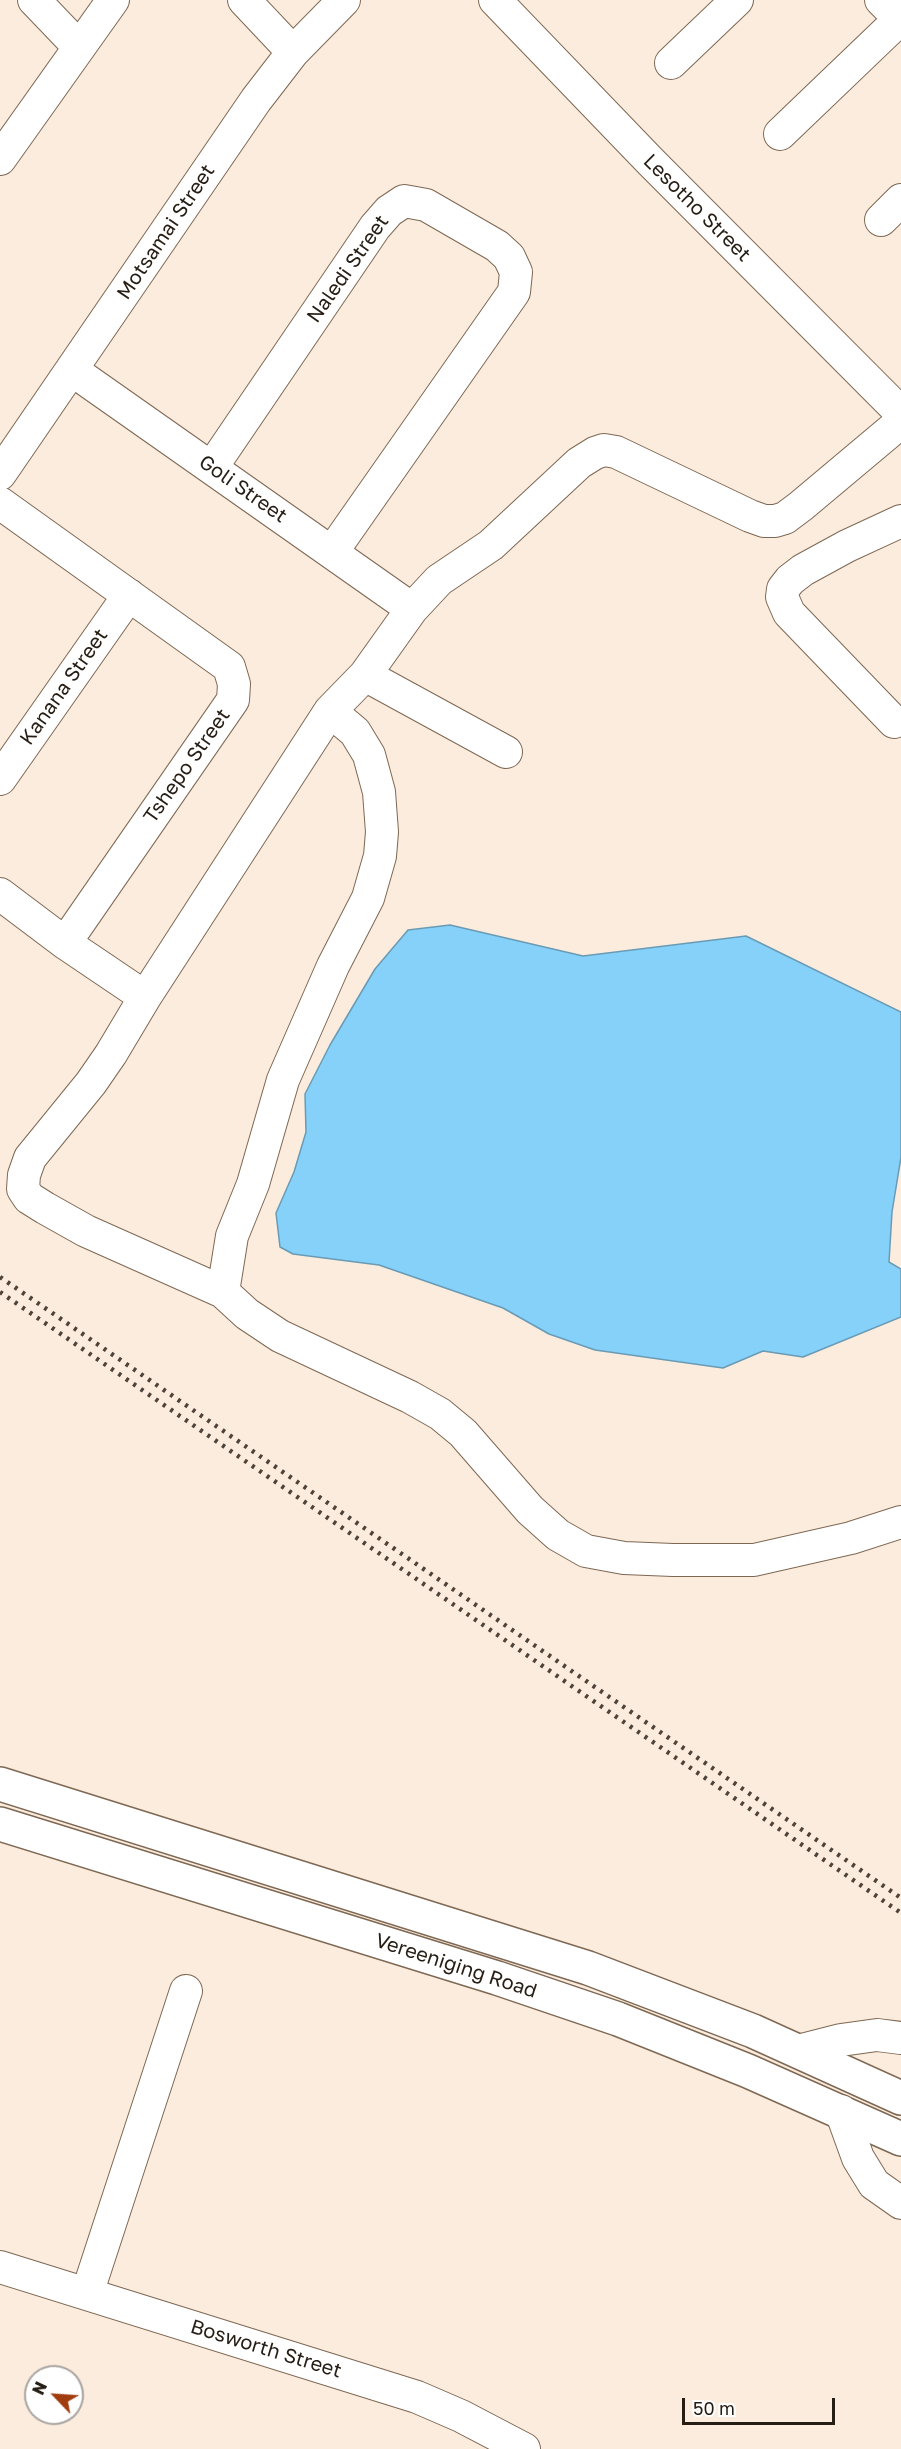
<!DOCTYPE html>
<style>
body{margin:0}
#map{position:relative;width:901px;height:2449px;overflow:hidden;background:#fcecde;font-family:"Golos Text",sans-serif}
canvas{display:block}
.north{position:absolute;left:24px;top:2365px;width:60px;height:60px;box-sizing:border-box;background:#fff;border:2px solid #a8a5a1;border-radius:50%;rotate:295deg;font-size:16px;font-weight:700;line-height:24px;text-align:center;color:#261d14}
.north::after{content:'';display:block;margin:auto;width:21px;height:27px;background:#a13c0e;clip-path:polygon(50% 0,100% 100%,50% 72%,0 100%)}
.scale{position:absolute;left:682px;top:2398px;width:153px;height:27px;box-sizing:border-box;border:3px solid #261d14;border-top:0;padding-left:8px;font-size:18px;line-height:21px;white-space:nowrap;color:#261d14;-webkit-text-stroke:4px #fff;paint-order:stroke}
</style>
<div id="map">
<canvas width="901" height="2449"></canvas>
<div class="north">N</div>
<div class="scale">50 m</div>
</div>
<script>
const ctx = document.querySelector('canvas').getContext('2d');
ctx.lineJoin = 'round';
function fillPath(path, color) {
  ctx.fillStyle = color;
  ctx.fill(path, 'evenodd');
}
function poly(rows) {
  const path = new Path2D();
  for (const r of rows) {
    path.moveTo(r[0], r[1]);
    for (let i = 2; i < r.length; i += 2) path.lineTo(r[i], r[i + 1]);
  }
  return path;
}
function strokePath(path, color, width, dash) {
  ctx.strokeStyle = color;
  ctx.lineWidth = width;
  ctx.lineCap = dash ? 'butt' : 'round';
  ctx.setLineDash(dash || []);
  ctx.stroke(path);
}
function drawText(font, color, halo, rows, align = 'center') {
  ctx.font = font + ' "Golos Text",sans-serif';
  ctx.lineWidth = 6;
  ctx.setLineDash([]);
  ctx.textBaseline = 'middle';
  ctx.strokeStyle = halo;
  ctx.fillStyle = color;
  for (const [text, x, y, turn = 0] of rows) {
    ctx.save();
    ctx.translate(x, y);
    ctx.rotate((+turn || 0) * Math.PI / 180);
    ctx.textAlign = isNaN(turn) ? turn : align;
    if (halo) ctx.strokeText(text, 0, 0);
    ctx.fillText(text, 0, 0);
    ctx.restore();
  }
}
const water = poly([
 [450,925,583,956,746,936,901,1012,901,1157,892,1212,889,1262,901,1269,901,1317,803,1357,763,1351,723,1368,595,1350,549,1334,503,1308,379,1265,293,1254,280,1247,276,1213,294,1172,306,1132,305,1094,330,1045,375,969,408,930,450,925]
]);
const minor = poly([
 [34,0,79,47],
 [244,0,293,52],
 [495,0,650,161,901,413],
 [881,0,901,20],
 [671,63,737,0],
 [780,134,900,19],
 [0,159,113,0],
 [881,220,901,200],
 [72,370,412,609],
 [212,467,375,227,389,211,404,201,426,205,497,246,509,257,516,272,514,292,332,552],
 [0,474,256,100,293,52,344,0],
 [0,503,229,667,234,684,233,700,65,943],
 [365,675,506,752],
 [330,711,355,732,369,755,379,792,382,832,380,856,368,898,333,966,283,1080,253,1184,232,1236,223,1292,247,1314,280,1336,410,1397,440,1414,463,1433,530,1510,558,1535,586,1551,624,1558,673,1560,754,1560,851,1538,901,1522],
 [894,722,789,613,782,597,783,589,790,580,803,570,847,546,901,521],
 [0,779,129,595],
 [0,894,65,943,145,997],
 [223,1292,86,1231,45,1208,29,1198,23,1189,24,1175,30,1158,91,1083,111,1054,145,997,330,711,365,675,412,609,439,580,491,545,579,463,595,453,604,450,616,452,750,516,764,521,775,521,785,518,801,506,901,422],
 [798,2051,841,2040,877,2035,901,2038],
 [841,2111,858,2158,874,2184,901,2203],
 [0,2267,417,2397,461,2416,524,2449],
 [87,2294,186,1991]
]);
const major = poly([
 [0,1784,588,1968,753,2031,901,2098],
 [0,1824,497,1978,618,2019,748,2071,901,2139]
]);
const rail = poly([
 [0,1277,901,1898],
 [0,1292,901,1913]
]);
const streetNames = [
 ["Lesotho Street",697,208,45],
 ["Motsamai Street",166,232,-56],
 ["Naledi Street",348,269,-55],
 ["Goli Street",243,489,35],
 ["Kanana Street",64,687,-55],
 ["Tshepo Street",187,766,-55],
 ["Vereeniging Road",456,1966,18],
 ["Bosworth Street",266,2349,17]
];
fillPath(water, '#86d1fa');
strokePath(water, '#699bb5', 1.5);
strokePath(minor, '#7e6853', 34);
strokePath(major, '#7e6853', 36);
strokePath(minor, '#fff', 32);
strokePath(major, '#fff', 33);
strokePath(rail, '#4d4339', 4.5, [3, 6]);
drawText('20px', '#261d14', '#fff', streetNames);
</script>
